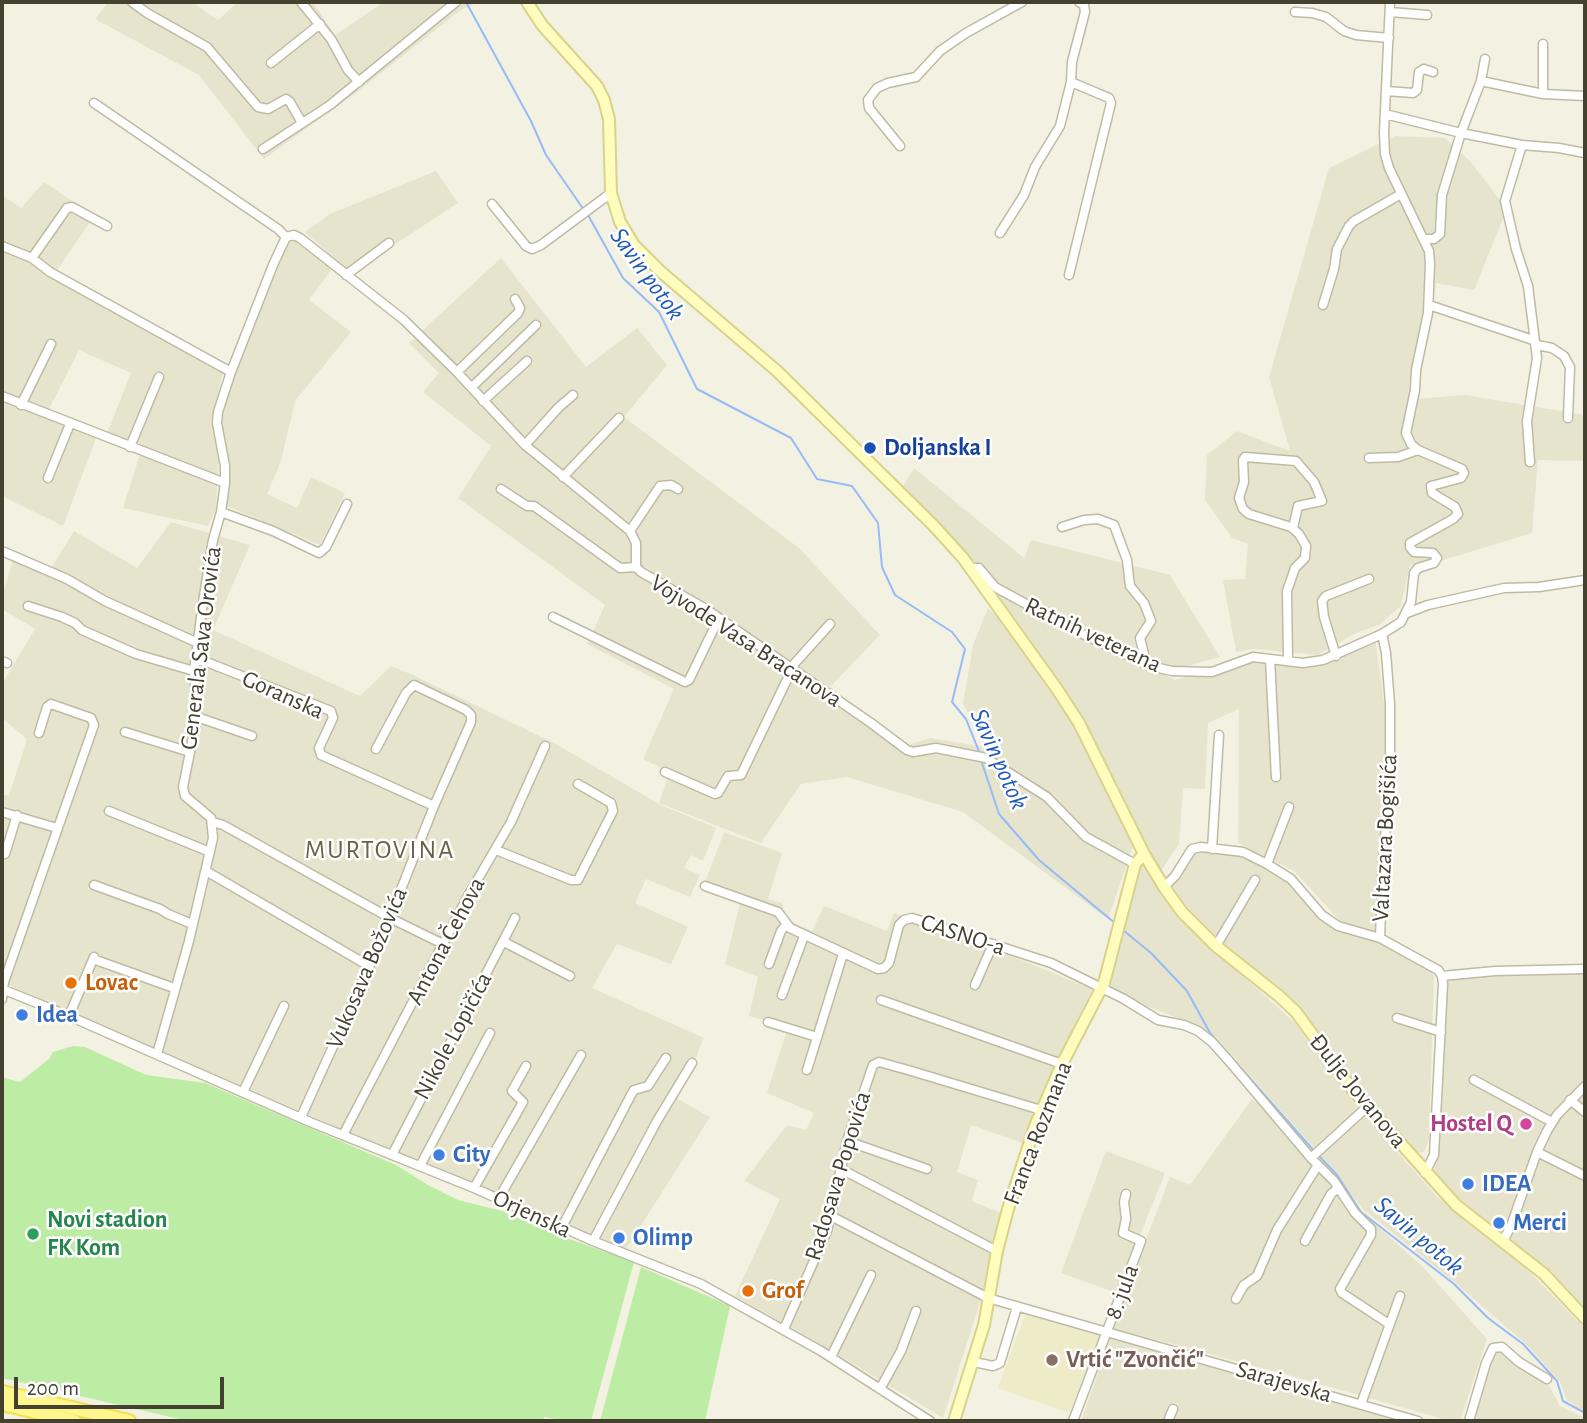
<!DOCTYPE html>
<meta charset="utf-8">
<style>
body{margin:0}
#map{position:relative;width:1587px;height:1423px;overflow:hidden;background:#f3f1e1;font-family:"Alegreya Sans",sans-serif}
canvas{display:block}
.frame{position:absolute;inset:0;border:4px solid #444131;pointer-events:none}
.scale{position:absolute;left:14px;top:1377px;width:210px;height:32px;box-sizing:border-box;border:4px solid #444131;border-top:0;padding-left:9px;font-size:21px;line-height:24px;white-space:nowrap;color:#444131;-webkit-text-stroke:5px #fff;paint-order:stroke}
</style>
<div id="map">
<canvas width="1587" height="1423"></canvas>
<div class="frame"></div>
<div class="scale">200 m</div>
</div>
<script>
const ctx = document.querySelector('canvas').getContext('2d');
ctx.lineJoin = 'round';
function fillPath(path, color) {
  ctx.fillStyle = color;
  ctx.fill(path, 'evenodd');
}
function poly(rows) {
  const path = new Path2D();
  for (const r of rows) {
    path.moveTo(r[0], r[1]);
    for (let i = 2; i < r.length; i += 2) path.lineTo(r[i], r[i + 1]);
  }
  return path;
}
function strokePath(path, color, width, dash) {
  ctx.strokeStyle = color;
  ctx.lineWidth = width;
  ctx.lineCap = dash ? 'butt' : 'round';
  ctx.setLineDash(dash || []);
  ctx.stroke(path);
}
function drawText(font, color, halo, rows, align = 'center') {
  ctx.font = font + ' "Alegreya Sans",sans-serif';
  ctx.lineWidth = 5;
  ctx.setLineDash([]);
  ctx.textBaseline = 'middle';
  ctx.strokeStyle = halo;
  ctx.fillStyle = color;
  for (const [text, x, y, turn = 0] of rows) {
    ctx.save();
    ctx.translate(x, y);
    ctx.rotate((+turn || 0) * Math.PI / 180);
    ctx.textAlign = isNaN(turn) ? turn : align;
    if (halo) ctx.strokeText(text, 0, 0);
    ctx.fillText(text, 0, 0);
    ctx.restore();
  }
}
const residential = poly([
 [108,2,192,2,218,20,238,2,313,2,335,35,384,2,477,2,458,12,357,92,264,159,199,75,95,19],
 [1395,136,1445,138,1470,161,1507,209,1474,290,1436,283,1417,399,1464,395,1585,415,1585,461,1538,460,1532,533,1437,562,1410,565,1401,606,1379,625,1356,633,1318,655,1253,649,1236,652,1223,580,1245,579,1248,544,1232,538,1205,500,1207,455,1237,431,1290,451,1269,377,1329,168],
 [436,171,458,203,351,273,305,232,330,214],
 [44,182,94,216,56,272,224,368,211,421,219,461,217,478,106,436,131,373,79,350,48,411,99,430,63,526,2,496,2,195,21,208],
 [285,236,303,241,332,269,309,300,351,332,295,401,281,461,267,494,297,508,311,477,345,493,320,545,224,505,220,419,228,375],
 [501,258,586,367,637,328,667,365,624,417,799,548,880,635,830,687,908,745,930,738,986,747,963,704,973,645,988,608,1002,620,1038,668,1073,724,1131,841,1134,843,1108,919,963,812,847,777,801,784,761,843,659,803,670,772,643,759,674,689,587,644,605,605,458,498,491,446,423,392,439,373,409,343],
 [140,454,217,482,216,508,208,526,123,508],
 [914,468,1024,558,1031,540,1170,575,1220,657,1173,670,990,581,902,488],
 [171,522,250,545,213,630,360,696,391,666,413,675,556,744,659,804,716,828,703,861,691,855,684,868,700,875,690,897,646,879,635,903,688,927,671,964,617,944,592,988,704,1038,678,1099,710,1117,626,1249,330,1124,2,982,2,794,9,796,27,739,2,718,2,684,35,629,2,609,2,596,14,556,51,568,74,531,137,568],
 [992,591,1175,680,1251,658,1324,663,1375,637,1386,717,1380,827,1382,935,1341,922,1294,871,1238,843,1239,709,1208,723,1205,789,1183,788,1179,844,1161,871,1142,845,1083,720],
 [724,832,782,853,768,899,782,903,786,919,812,931,824,906,887,931,894,913,1019,959,1092,989,1052,1072,1023,1143,971,1125,957,1172,978,1180,972,1201,1001,1213,978,1309,943,1418,825,1347,735,1296,780,1199,744,1181,787,1125,806,1130,814,1113,767,1093,788,1027,749,1016,758,977,725,964,740,903,702,890],
 [1189,847,1240,854,1289,879,1334,928,1387,945,1430,970,1434,975,1429,1139,1424,1152,1412,1153,1368,1102,1297,1008,1225,945,1167,886],
 [1144,864,1175,914,1295,1023,1349,1097,1437,1197,1521,1263,1585,1329,1585,1412,1567,1400,1560,1382,1530,1348,1459,1286,1363,1209,1321,1156,1216,1037,1194,1024,1132,1001,1106,984,1135,865],
 [1585,970,1585,1313,1511,1242,1433,1176,1437,1157,1443,974],
 [1252,1099,1273,1116,1320,1173,1343,1196,1423,1267,1487,1339,1460,1421,1450,1421,1299,1378,1112,1328,1170,1177,1190,1185],
 [1106,1151,1165,1173,1117,1293,1061,1273],
 [1111,1336,1409,1421,1081,1421],
 [1492,1346,1539,1367,1560,1406,1585,1418,1585,1421,1467,1421]
]);
const education = poly([
 [1026,1312,1105,1337,1087,1385,1081,1384,1069,1413,998,1388]
]);
const green = poly([
 [73,1046,85,1047,146,1075,205,1083,396,1165,428,1185,458,1200,502,1211,555,1234,634,1262,591,1421,566,1421,544,1417,543,1421,188,1421,2,1378,2,1077,20,1082,49,1059,53,1052],
 [641,1267,730,1306,705,1421,600,1421]
]);
const stream = poly([
 [466,2,531,121,546,155,584,210],
 [588,215,623,278,659,312,697,389,791,438,817,479,852,486,878,523,882,567,895,595,952,632,965,649,952,702,966,719,980,754],
 [981,760,999,814,1039,860,1116,924],
 [1123,930,1151,953,1187,991,1210,1033,1315,1152],
 [1319,1156,1337,1175,1361,1212,1454,1284,1488,1318,1523,1344,1557,1381,1563,1401,1585,1413]
]);
const street = poly([
 [132,2,147,13,207,47,258,107,268,109,286,99,290,102,302,123],
 [301,2,331,39,348,70,359,82],
 [1295,12,1312,13,1326,17,1344,31,1356,35,1389,38],
 [1390,12,1427,15],
 [271,63,320,24],
 [1481,81,1543,94,1543,44],
 [1386,91,1413,93,1417,90,1419,72,1424,69,1433,72],
 [1543,94,1585,96],
 [94,103,278,229,286,237],
 [1385,114,1461,133,1522,145,1559,148,1585,153],
 [1522,145,1505,201,1516,249,1528,286,1537,358,1527,421,1530,462],
 [900,146,869,108,868,100,877,88,888,83,916,77,940,51,966,33,1022,2],
 [263,149,330,105,456,2],
 [492,204,526,246,532,249,541,245,611,193],
 [1000,233,1024,195,1035,167,1060,126,1071,82,1072,62,1085,12,1084,5,1079,2],
 [286,237,294,235,300,238,404,320,457,372,525,445,630,531,636,543,636,567,641,572,706,609,871,723,907,750,913,752,936,748,986,758,1047,797,1086,837,1135,864],
 [1424,239,1434,239,1440,234,1442,195,1461,133,1481,81,1485,59],
 [2,246,32,258,50,272,231,372],
 [32,258,67,208,72,207,107,226],
 [346,275,389,243],
 [1069,275,1111,103,1109,98,1071,82],
 [1323,305,1334,269,1337,249,1349,226,1354,221,1401,194],
 [1429,305,1533,340,1537,345,1552,348,1564,356,1570,367,1568,418],
 [457,372,518,313,520,308,515,299],
 [472,387,536,325],
 [2,396,225,483],
 [483,401,527,361],
 [21,405,51,344],
 [525,445,558,408,573,395],
 [130,447,159,377],
 [1369,458,1398,457,1418,450],
 [563,477,619,418],
 [48,478,70,424],
 [501,489,527,506,534,506,620,568,636,567],
 [221,512,273,531,319,553,326,547,347,504],
 [1062,527,1084,520,1098,519,1114,525,1127,560,1130,586,1144,603,1151,621,1140,638,1144,654,1143,663],
 [630,531,660,486,671,485,678,489],
 [2,551,67,579,105,601,198,643],
 [970,568,979,568,995,587,1070,628,1150,666,1172,671,1212,672,1253,657,1303,663,1323,660,1382,634,1401,622,1411,602,1414,573,1418,568,1434,563,1437,558,1433,553,1414,552,1410,547,1410,543,1453,519,1458,514,1455,507,1432,493,1431,486,1461,478,1464,473,1462,469,1418,450,1411,444,1406,433,1415,390,1416,370,1428,313,1430,264,1429,251,1389,168,1385,154,1384,133,1390,2],
 [28,606,62,617,75,623,82,630,136,654,194,671],
 [1407,613,1428,605,1504,588,1539,587,1585,580],
 [553,617,685,682,689,680,719,618],
 [1336,656,1324,617,1322,601,1326,596,1369,579],
 [1270,659,1276,777],
 [196,660,209,663,331,711,333,718,319,748,321,755,434,806],
 [1288,660,1287,591,1295,568,1305,558,1306,546,1299,534,1291,527,1249,514,1243,509,1239,498,1244,482,1243,460,1245,457,1296,461,1314,482,1322,501,1298,506,1293,528],
 [2,661,7,663],
 [197,717,252,736],
 [125,732,190,752],
 [665,772,715,794,718,793,728,776,741,775,795,663,830,624],
 [109,811,210,852],
 [2,812,57,828],
 [213,822,223,825,390,918,445,945],
 [1212,849,1219,735],
 [496,850,571,880,578,880,613,811,611,803,578,784],
 [5,854,17,815],
 [1267,864,1289,807],
 [206,871,369,966],
 [94,885,160,909,168,914,192,924],
 [705,886,778,912,790,928,878,969,884,968,889,963,899,925,904,920,912,918,1051,963,1124,999,1158,1020,1184,1025,1198,1031,1212,1042,1229,1061,1311,1158,1334,1181,1355,1213,1371,1229,1371,1235,1340,1289,1342,1293,1389,1324],
 [1164,887,1175,876,1192,849,1201,847,1243,852,1267,864,1291,879,1322,915,1338,926,1380,938,1438,970,1442,976,1443,984,1434,1155,1425,1173],
 [1380,938,1383,860,1390,781,1390,704,1386,653,1382,634],
 [504,942,570,976],
 [1216,946,1255,880],
 [93,959,174,988],
 [769,964,781,931,786,925],
 [1442,976,1495,971,1585,969],
 [975,985,993,944],
 [2,989,69,1016,310,1122,474,1188,593,1241,701,1284,821,1351,930,1421],
 [782,995,804,936],
 [2,999,4,982,94,725,91,718,51,704,47,707,39,733],
 [881,1000,1062,1064],
 [69,1016,94,957],
 [1397,1018,1441,1032],
 [768,1022,817,1037],
 [157,1054,189,941,213,838,211,818,185,796,183,787,197,717,194,671,203,602,213,540,221,512,225,483,225,466,217,423,218,412,231,372,273,265,286,237],
 [807,1070,843,954],
 [1474,1080,1552,1122],
 [243,1092,284,1006],
 [1570,1100,1585,1112],
 [301,1117,379,945,434,806,471,722,471,715,466,710,414,685,406,693,376,749],
 [343,1135,468,896,511,822,545,746],
 [847,1141,927,1169],
 [1537,1152,1585,1176],
 [392,1155,515,918],
 [1311,1158,1367,1107],
 [420,1166,490,1033],
 [841,1169,997,1251],
 [474,1188,523,1102,512,1091,526,1066],
 [499,1198,581,1055],
 [831,1216,988,1298,1418,1421],
 [562,1227,631,1095,634,1090,648,1086,666,1058],
 [593,1241,657,1121,692,1063],
 [1305,1241,1331,1194,1338,1188],
 [1503,1241,1511,1226,1537,1152,1547,1131,1557,1115,1585,1086],
 [1236,1299,1244,1285,1257,1276,1277,1230,1318,1165],
 [784,1329,827,1231,847,1141,873,1065,879,1062,908,1070,1041,1110],
 [831,1357,871,1275],
 [974,1362,993,1366,1000,1363,1017,1307],
 [880,1389,901,1351,916,1311],
 [1361,1404,1400,1296],
 [1073,1421,1141,1241,1123,1233,1126,1219,1124,1202,1126,1194],
 [1168,1421,1173,1409],
 [1469,1421,1486,1363,1493,1348,1502,1347,1519,1362,1547,1379]
]);
const secondary = poly([
 [527,2,542,25,597,86,604,100,609,119,611,193,620,222,634,245,660,271,777,371,933,525,963,558,1057,689,1079,723,1144,854,1164,887,1182,912,1216,946,1279,996,1296,1012,1352,1089,1456,1205,1544,1274,1585,1318],
 [954,1421,984,1325,997,1251,1008,1209,1035,1126,1062,1064,1104,983,1135,864,1144,854]
]);
const primary = poly([
 [2,1392,129,1421],
 [2,1404,74,1421]
]);
const markers = [
 [870,448,7,"#1a4fb4"],
 [71,983,7,"#e8710a"],
 [22,1015,7,"#3f7fe0"],
 [1526,1124,7,"#d1479c"],
 [439,1155,7,"#3f7fe0"],
 [1468,1184,7,"#3f7fe0"],
 [1499,1223,7,"#3f7fe0"],
 [33,1234,7,"#2e9e5b"],
 [619,1238,7,"#3f7fe0"],
 [748,1291,7,"#e8710a"],
 [1052,1360,7,"#8d6e63"]
];
const transitNames = [
 ["Doljanska I",884,448]
];
const streetNames = [
 ["Ratnih veterana",1093,635,25],
 ["Vojvode Vasa Bracanova",746,641,33],
 ["Generala Sava Orovića",201,648,-83],
 ["Goranska",283,695,24],
 ["Valtazara Bogišića",1385,838,-87],
 ["CASNO-a",963,935,18],
 ["Antona Čehova",446,941,-62],
 ["Vukosava Božovića",367,968,-67],
 ["Nikole Lopičića",453,1036,-62],
 ["Đulje Jovanova",1358,1091,51],
 ["Franca Rozmana",1038,1133,-69],
 ["Radosava Popovića",838,1176,-73],
 ["Orjenska",532,1214,25],
 ["8. jula",1122,1292,-70],
 ["Sarajevska",1284,1382,16]
];
const foodNames = [
 ["Lovac",85,983],
 ["Grof",762,1291]
];
const shopNames = [
 ["Idea",36,1015],
 ["City",453,1155],
 ["IDEA",1482,1184],
 ["Merci",1513,1223],
 ["Olimp",633,1238]
];
const hotelNames = [
 ["Hostel Q",1512,1124]
];
const leisureNames = [
 ["Novi stadion",47,1220],
 ["FK Kom",47,1248]
];
const educationNames = [
 ["Vrtić \"Zvončić\"",1066,1360]
];
const waterNames = [
 ["Savin potok",647,274,54],
 ["Savin potok",999,759,66],
 ["Savin potok",1419,1236,40]
];
const neighbourhoodNames = [
 ["MURTOVINA",380,850]
];
fillPath(residential, '#e7e4ce');
fillPath(education, '#eeebc9');
fillPath(green, '#bdeca4');
strokePath(stream, '#95bbf8', 2);
strokePath(street, '#bebba3', 11);
strokePath(secondary, '#d8d38b', 14);
strokePath(primary, '#f0e151', 16);
strokePath(street, '#fff', 8);
strokePath(secondary, '#fffdbe', 10);
strokePath(primary, '#fff68d', 12);
for (const [x, y, r, color] of markers) {
  const dot = new Path2D();
  dot.arc(x, y, r, 0, 2 * Math.PI);
  ctx.fillStyle = color;
  ctx.fill(dot);
  strokePath(dot, '#fff', 2.5);
}
drawText('bold 24px', '#164399', '#fff', transitNames, 'left');
drawText('24px', '#444131', '#fff', streetNames);
drawText('bold 24px', '#c56008', '#fff', foodNames, 'left');
drawText('bold 24px', '#366cbe', '#fff', shopNames, 'left');
drawText('bold 24px', '#b23c85', '#fff', hotelNames, 'right');
drawText('bold 24px', '#27864d', '#fff', leisureNames, 'left');
drawText('bold 24px', '#785e54', '#fff', educationNames, 'left');
drawText('italic 26px', '#205aba', '#fff', waterNames);
ctx.letterSpacing = '2px';
drawText('26px', '#686247', '#fff', neighbourhoodNames);
ctx.letterSpacing = '0px';
</script>
